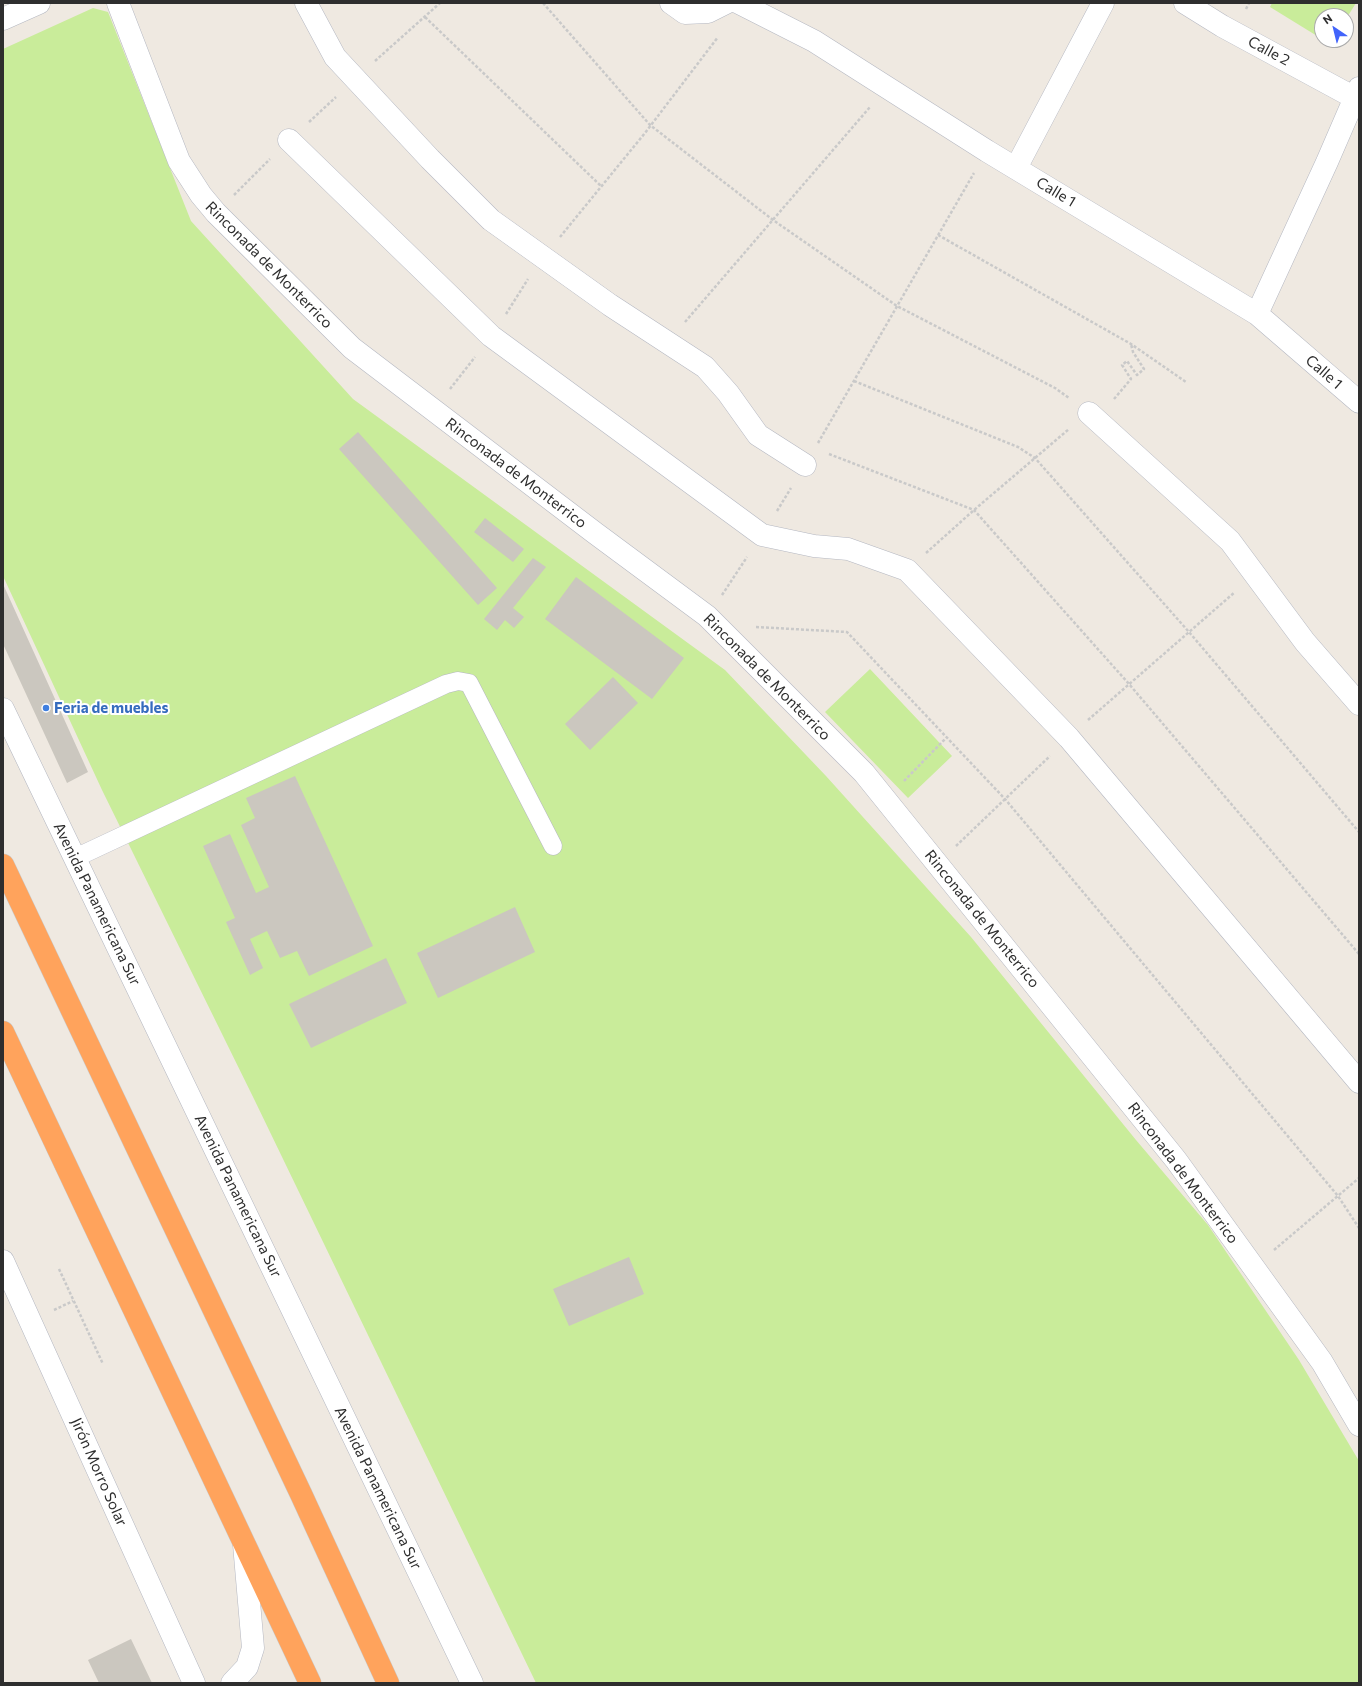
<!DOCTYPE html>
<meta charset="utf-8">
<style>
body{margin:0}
#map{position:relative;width:1362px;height:1686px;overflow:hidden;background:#efe9e1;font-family:Commissioner,sans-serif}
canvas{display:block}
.frame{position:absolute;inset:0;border:4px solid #2e2e2e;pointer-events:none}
.north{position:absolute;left:1314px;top:8px;width:40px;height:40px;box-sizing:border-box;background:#fff;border:1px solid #ababab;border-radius:50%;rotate:325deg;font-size:11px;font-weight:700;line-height:16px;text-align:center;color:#2e2e2e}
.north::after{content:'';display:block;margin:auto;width:14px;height:18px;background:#4264fb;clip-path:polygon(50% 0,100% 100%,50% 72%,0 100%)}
</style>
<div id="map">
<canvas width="1362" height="1686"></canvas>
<div class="frame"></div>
<div class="north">N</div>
</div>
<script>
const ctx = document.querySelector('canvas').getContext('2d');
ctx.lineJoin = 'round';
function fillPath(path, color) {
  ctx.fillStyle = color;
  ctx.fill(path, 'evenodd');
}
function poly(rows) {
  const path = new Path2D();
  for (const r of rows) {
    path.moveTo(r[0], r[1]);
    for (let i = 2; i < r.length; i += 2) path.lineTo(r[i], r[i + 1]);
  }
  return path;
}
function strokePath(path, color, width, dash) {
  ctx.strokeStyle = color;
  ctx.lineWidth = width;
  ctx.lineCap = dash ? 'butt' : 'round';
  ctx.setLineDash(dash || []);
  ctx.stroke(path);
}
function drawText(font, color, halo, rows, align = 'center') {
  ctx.font = font + ' Commissioner,sans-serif';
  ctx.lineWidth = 4;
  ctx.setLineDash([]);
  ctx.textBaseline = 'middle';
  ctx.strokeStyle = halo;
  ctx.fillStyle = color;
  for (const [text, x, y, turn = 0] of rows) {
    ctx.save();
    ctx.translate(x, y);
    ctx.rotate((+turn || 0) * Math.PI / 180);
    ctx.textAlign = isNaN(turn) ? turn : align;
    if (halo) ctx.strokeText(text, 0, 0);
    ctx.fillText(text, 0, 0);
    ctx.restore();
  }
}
const pitch = poly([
 [1272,3,1356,3,1346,19,1346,16,1322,16,1322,39,1270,7],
 [93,8,108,12,191,221,353,399,725,670,826,776,971,937,1136,1140,1208,1225,1299,1360,1359,1461,1359,1683,536,1683,255,1101,102,790,3,576,3,49],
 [870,669,952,756,908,798,825,712]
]);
const building = poly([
 [358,432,497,588,478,605,339,449],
 [485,518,524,549,513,562,474,532],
 [533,558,546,567,513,608,524,617,514,628,505,620,497,630,484,619],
 [576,577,684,658,652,699,545,619],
 [3,584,88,772,67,783,3,644],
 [613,677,638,703,590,750,565,724],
 [295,776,373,946,309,976,297,951,280,958,267,931,250,939,263,968,250,975,226,922,235,918,203,846,230,834,256,893,269,887,241,825,255,818,246,798],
 [515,907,535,952,438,998,417,953],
 [386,958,407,1003,311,1048,289,1004],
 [629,1257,644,1294,569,1326,553,1289],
 [131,1639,152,1683,99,1683,88,1660]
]);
const path = poly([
 [543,3,650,125,773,220,897,306,1055,388,1069,398],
 [1246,9,1249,3],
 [425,17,601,186],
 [375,61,440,3],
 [309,122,336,97],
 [234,195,270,159],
 [938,235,1131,344,1186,382],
 [560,237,645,133,718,37],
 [506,314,528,279],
 [685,322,870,107],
 [854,381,1018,447,1035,458,1189,632,1359,832],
 [450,389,475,357],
 [1114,399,1131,379,1122,365,1127,361,1137,375,1144,369,1133,352,1131,344],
 [818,443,974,173],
 [829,454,974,510,1129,684,1359,954],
 [777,511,791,488],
 [926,553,974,510,1069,429],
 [722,595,747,557],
 [756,627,847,632,1005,799,1338,1196,1359,1228],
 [1088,720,1235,592],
 [904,781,947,737],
 [956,846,1050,756],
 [1274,1250,1359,1178],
 [59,1269,103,1364],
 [54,1310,73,1301]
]);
const service = poly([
 [75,858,446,684,458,681,469,683,553,846]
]);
const minor = poly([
 [118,3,179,161,201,195,216,213,352,348,595,533,707,616,864,773,1176,1160,1322,1362,1359,1425],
 [306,3,335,57,430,159,491,220,610,305,705,367,728,393,758,435,805,465],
 [671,3,685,13,708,12,726,3],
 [739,3,814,41,987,151,1257,314,1359,402],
 [1185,3,1222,26,1355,98],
 [3,19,39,3],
 [289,140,491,336,762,535,814,546,848,549,907,570,1069,738,1359,1082],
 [1016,168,1103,3],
 [1257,314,1327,162,1359,88],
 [1089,413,1230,541,1305,642,1359,704]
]);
const tertiary = poly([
 [3,709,472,1683],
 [3,1261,194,1683],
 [232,1683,247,1667,253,1648,244,1544]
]);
const motorway = poly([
 [3,865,301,1494,388,1683],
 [3,1032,310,1683]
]);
const markers = [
 [46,708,4,"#3f7fe0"]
];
const streetNames = [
 ["Calle 2",1269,51,28],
 ["Calle 1",1056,192,31],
 ["Rinconada de Monterrico",269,265,45],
 ["Calle 1",1324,372,41],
 ["Rinconada de Monterrico",516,473,37],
 ["Rinconada de Monterrico",767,677,45],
 ["Avenida Panamericana Sur",97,904,64],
 ["Rinconada de Monterrico",982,919,51],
 ["Rinconada de Monterrico",1183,1173,53],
 ["Avenida Panamericana Sur",238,1196,64],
 ["Jirón Morro Solar",99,1472,66],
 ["Avenida Panamericana Sur",378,1488,64]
];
const shopNames = [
 ["Feria de muebles",54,708]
];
fillPath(pitch, '#c9ec9a');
fillPath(building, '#cbc7bf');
strokePath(service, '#b4b7c1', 19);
strokePath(minor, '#b4b7c1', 23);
strokePath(tertiary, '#b4b7c1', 23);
strokePath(motorway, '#c9c9c9', 23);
strokePath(path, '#c9c9c9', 2.5, [3, 2]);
strokePath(service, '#fff', 18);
strokePath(minor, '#fff', 22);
strokePath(tertiary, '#fff', 22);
strokePath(motorway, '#ffa35c', 22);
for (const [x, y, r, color] of markers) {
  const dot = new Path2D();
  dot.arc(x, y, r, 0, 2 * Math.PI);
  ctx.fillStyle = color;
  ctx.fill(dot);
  strokePath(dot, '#fff', 1.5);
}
drawText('15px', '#2e2e2e', '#fff', streetNames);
drawText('bold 15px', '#366cbe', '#fff', shopNames, 'left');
</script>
